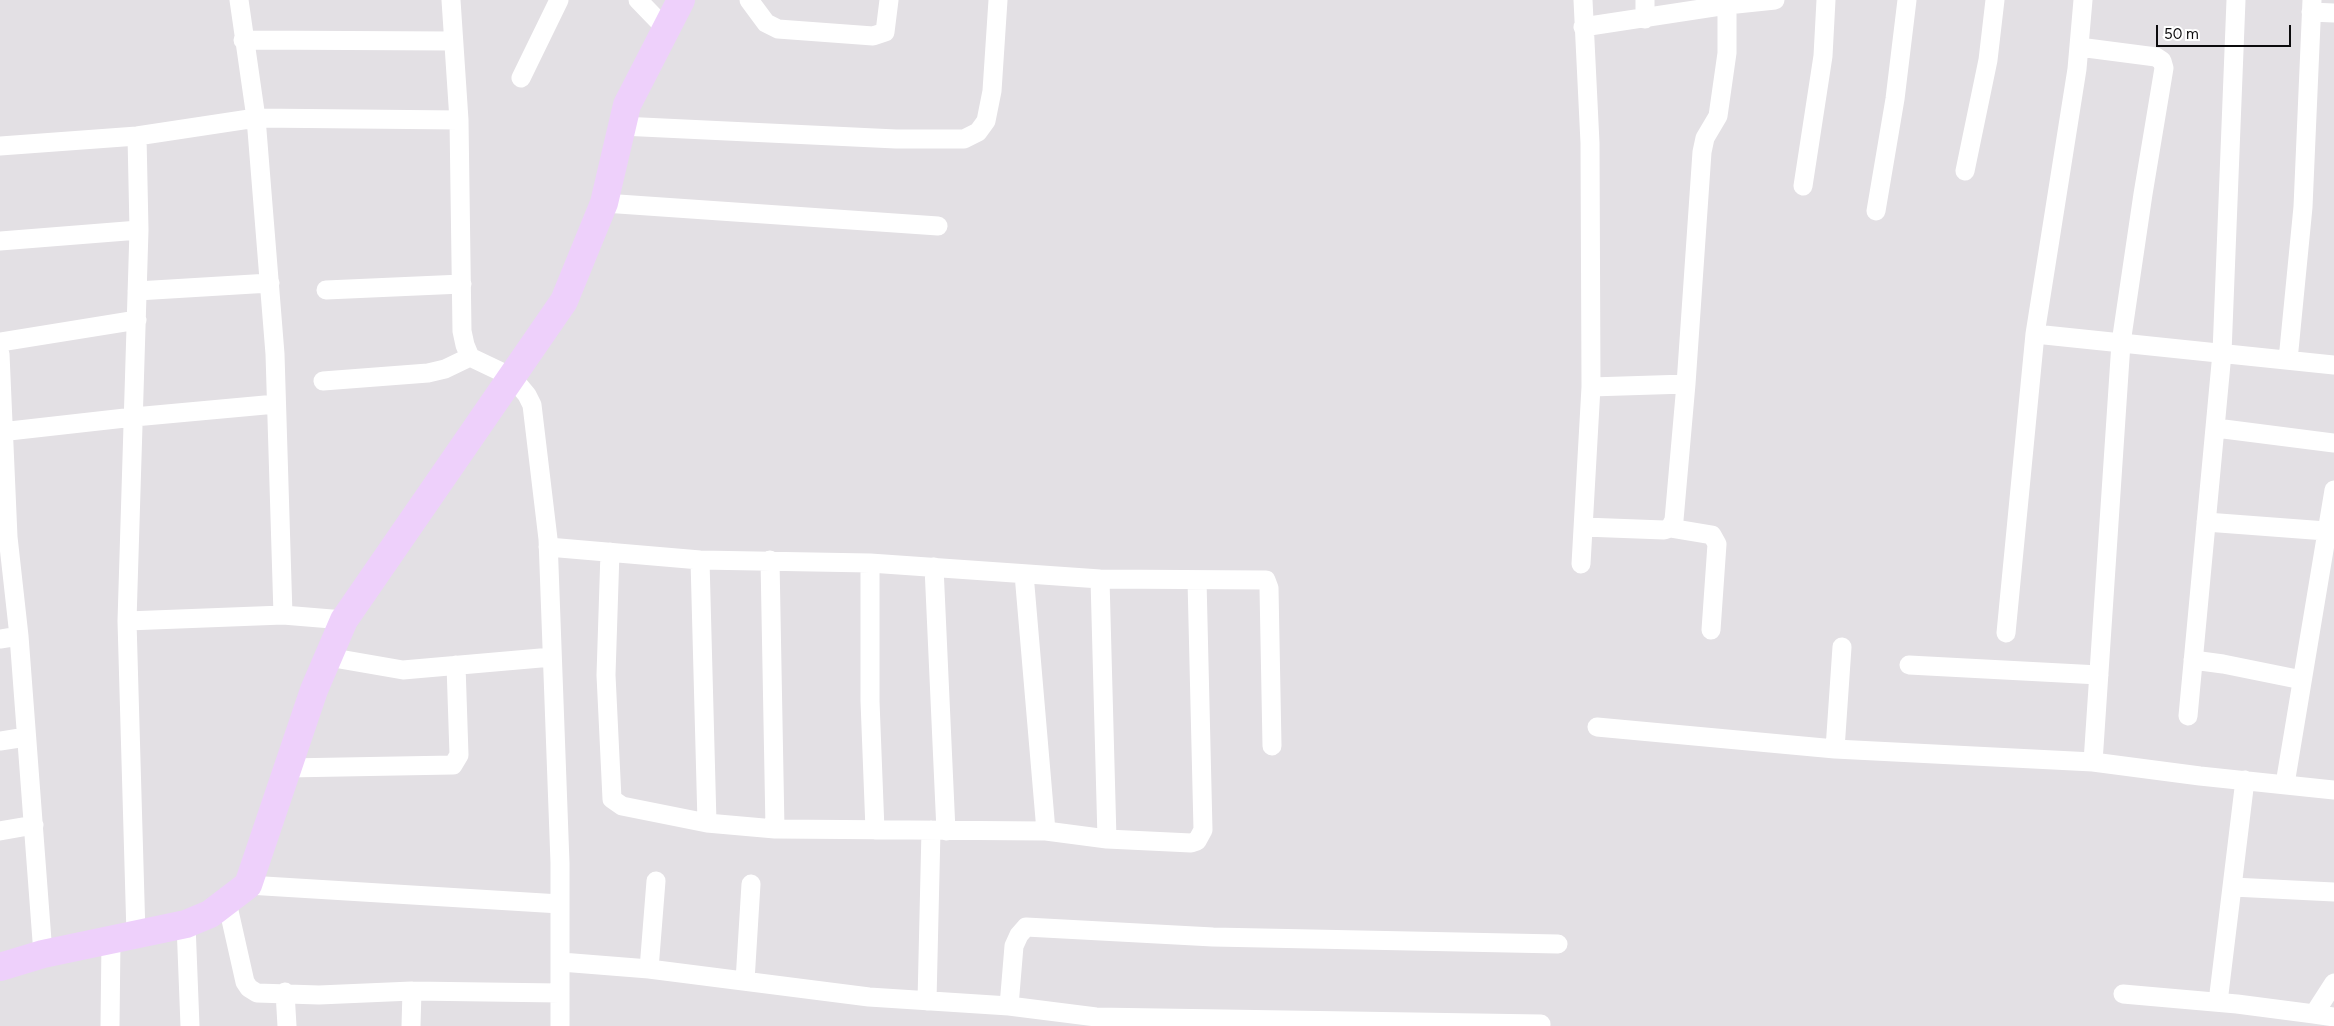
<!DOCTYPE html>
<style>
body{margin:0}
#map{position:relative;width:2334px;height:1026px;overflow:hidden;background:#e3e0e4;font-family:Figtree,sans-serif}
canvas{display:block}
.scale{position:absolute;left:2156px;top:25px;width:135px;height:22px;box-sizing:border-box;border:2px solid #0c0b0d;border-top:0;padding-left:6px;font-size:15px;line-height:18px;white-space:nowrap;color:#0c0b0d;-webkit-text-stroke:4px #fff;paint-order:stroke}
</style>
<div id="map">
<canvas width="2334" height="1026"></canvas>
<div class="scale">50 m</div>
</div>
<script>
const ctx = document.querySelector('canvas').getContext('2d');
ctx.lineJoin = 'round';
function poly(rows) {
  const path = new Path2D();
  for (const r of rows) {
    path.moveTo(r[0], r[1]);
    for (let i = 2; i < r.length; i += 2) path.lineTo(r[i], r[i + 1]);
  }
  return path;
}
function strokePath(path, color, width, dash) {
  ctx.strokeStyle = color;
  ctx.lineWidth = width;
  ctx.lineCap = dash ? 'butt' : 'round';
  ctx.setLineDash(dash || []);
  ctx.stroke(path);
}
const street = poly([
 [239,0,256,118,275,354,283,615],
 [451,0,459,120,462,331,465,345,470,357,512,377,527,395,532,405,548,539,560,863,560,1026],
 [638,0,666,29],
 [749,0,766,23,778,29,873,36,885,32,889,0],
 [1645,0,1645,19],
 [2311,12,2334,13],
 [1583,27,1727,5,1775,0],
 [243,40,453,41],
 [2079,47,2156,57,2162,61,2164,68,2143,194,2121,343,2093,762],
 [521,78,559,0],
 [621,126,896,139,964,139,978,132,986,121,992,91,998,0],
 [0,146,137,136,256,118,459,120],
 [1965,171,1988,60,1995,0],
 [1803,186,1823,56,1826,0],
 [604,203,938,226],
 [1876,211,1895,99,1907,0],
 [0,241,139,230],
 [326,290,462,284],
 [137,291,270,283],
 [2035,334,2334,365],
 [0,342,137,320],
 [0,354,8,537,19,636,43,954],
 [2288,360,2303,207,2312,0],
 [323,381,428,373,445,369,470,357],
 [1591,387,1686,384],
 [2216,428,2334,443],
 [0,432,134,417,276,404],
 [2206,522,2326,531],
 [1584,527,1664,530,1670,528,1674,520,1686,384,1702,152,1705,138,1718,116,1727,53,1727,0],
 [1670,528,1712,535,1717,544,1711,630],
 [548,547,700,560,870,563,1100,579,1266,580,1269,588,1272,746],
 [610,552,606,675,612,799,622,806,707,823,775,829,1046,831,1107,839,1191,843,1197,841,1203,830,1197,580],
 [700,560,707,823],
 [770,560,775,829],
 [870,563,870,701,875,830],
 [1581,564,1591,387,1590,143,1583,0],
 [934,567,946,831],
 [1024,574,1046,831],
 [1100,579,1107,839],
 [127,621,283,615,344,620],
 [2006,633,2035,334,2077,69,2083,0],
 [0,639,19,636],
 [328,657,403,670,552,657],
 [2193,660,2223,664,2302,680],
 [1909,665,2099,675],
 [2188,716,2222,353,2236,0],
 [1597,727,1835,749,2093,762,2200,776,2334,790],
 [0,741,26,737],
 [1835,749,1842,647],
 [287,768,453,765,459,755,456,665],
 [2285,784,2334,490],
 [0,831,34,825],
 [248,885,560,904],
 [2233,887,2334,892],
 [227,902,245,982,249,988,257,993,319,995,412,991,560,993],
 [186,924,190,1026],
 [136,935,127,621,139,230,137,136],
 [561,962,649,969,869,997,1009,1006,1096,1017,1541,1024],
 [649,969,656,881],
 [745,981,751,884],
 [285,992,287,1026],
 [2123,994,2237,1004,2314,1014,2334,983],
 [927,1001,931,830],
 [2218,1002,2245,780],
 [1009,1006,1014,946,1019,935,1026,927,1213,937,1558,944],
 [2314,1014,2334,1017],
 [110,1026,111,940],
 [411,1026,412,991]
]);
const primary = poly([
 [0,967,43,954,186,924,210,914,248,885,314,690,344,620,564,301,604,203,627,105,681,0]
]);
strokePath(street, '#fff', 19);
strokePath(primary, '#eed0fb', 28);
</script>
